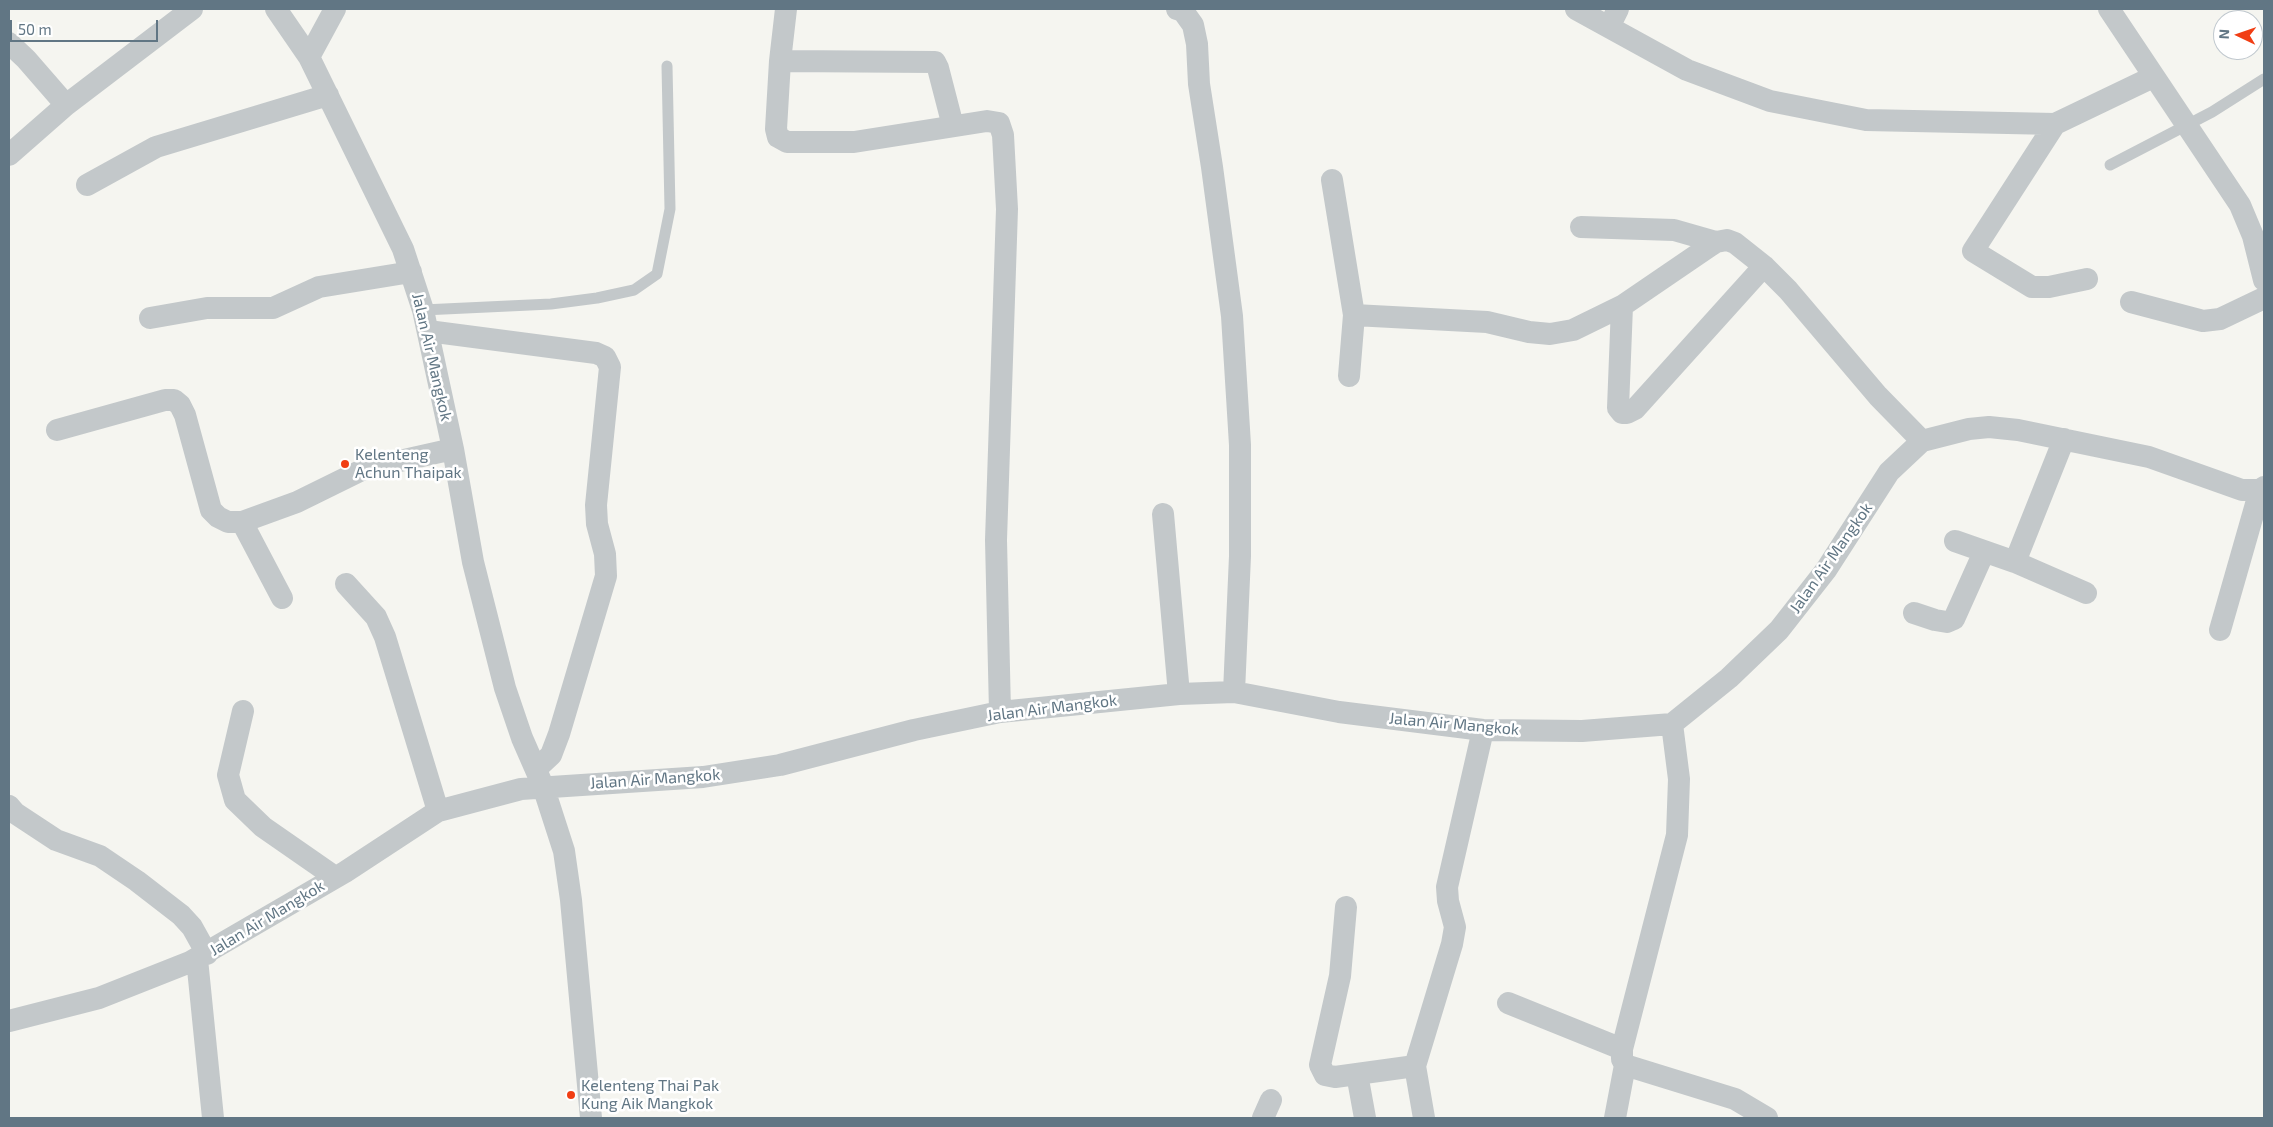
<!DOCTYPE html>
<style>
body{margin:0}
#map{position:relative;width:2273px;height:1127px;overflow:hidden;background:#f5f5f0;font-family:"Exo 2",sans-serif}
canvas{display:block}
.frame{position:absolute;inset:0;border:10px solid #617684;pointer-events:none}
.north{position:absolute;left:2213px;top:10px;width:50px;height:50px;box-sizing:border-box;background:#fff;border:1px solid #c0c8ce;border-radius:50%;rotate:273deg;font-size:14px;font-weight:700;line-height:20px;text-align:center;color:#617684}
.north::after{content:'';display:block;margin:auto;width:18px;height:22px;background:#f13e14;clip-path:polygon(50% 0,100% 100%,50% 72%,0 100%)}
.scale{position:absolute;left:10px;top:20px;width:148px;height:22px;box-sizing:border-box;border:2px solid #617684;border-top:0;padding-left:6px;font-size:15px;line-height:18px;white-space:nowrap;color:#617684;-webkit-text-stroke:4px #fff;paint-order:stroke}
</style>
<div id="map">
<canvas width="2273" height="1127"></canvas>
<div class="frame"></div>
<div class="north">N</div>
<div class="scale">50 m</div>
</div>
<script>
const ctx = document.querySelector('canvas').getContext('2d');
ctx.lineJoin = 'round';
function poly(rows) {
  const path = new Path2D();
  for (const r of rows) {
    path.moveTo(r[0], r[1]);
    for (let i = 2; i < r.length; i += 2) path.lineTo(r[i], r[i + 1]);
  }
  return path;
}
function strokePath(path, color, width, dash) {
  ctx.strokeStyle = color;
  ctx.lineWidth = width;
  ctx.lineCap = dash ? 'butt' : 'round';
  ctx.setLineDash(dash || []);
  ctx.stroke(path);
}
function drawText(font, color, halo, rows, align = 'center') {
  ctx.font = font + ' "Exo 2",sans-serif';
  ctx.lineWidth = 5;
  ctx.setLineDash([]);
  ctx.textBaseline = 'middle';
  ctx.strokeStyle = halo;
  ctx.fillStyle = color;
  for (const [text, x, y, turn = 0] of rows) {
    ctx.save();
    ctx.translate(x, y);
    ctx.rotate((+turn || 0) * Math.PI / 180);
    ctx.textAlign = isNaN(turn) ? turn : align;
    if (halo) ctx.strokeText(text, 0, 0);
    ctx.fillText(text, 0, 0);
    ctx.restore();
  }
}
const service = poly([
 [2110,165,2212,112,2264,79],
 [423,310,551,304,597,298,634,290,657,274,670,209,667,66]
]);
const minor = poly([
 [276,9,309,57,403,249,423,310,453,449,473,562,505,688,522,738,543,786,564,851,571,900,591,1118],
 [786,9,780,61,776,129,778,137,787,142,854,142,987,121,999,123,1003,135,1007,209,996,540,1000,712],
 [1177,9,1183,11,1193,25,1197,44,1199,84,1212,167,1232,316,1240,445,1240,556,1234,692],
 [1576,9,1687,70,1770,101,1866,120,2055,124,2153,77],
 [2109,9,2240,205,2253,236,2264,280],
 [1609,27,1618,9],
 [9,43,26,59,66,105],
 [309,57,335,9],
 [780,61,935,62,938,68,953,126],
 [2055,124,1973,251,2032,287,2049,287,2087,279],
 [9,155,66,105,192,9],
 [1332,180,1354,315,1349,376],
 [87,185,156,147,328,95],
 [1581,227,1674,230,1716,242],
 [2131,302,2203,321,2220,319,2264,298],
 [1622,306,1618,408,1622,413,1627,413,1635,409,1764,266],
 [1354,315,1487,322,1529,332,1550,334,1573,330,1622,306,1710,246,1716,242,1727,240,1735,243,1764,266,1788,290,1878,396,1922,441],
 [150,318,207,308,273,308,319,287,411,272],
 [428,331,596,353,605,357,610,367,596,505,597,524,605,554,606,576,559,734,551,755,536,769],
 [57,430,165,400,174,400,180,405,185,415,211,510,218,517,228,522,242,522,297,502,364,469,453,449],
 [1163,514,1179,694],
 [242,522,282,598],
 [1955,541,2015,562,2086,593],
 [2015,562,2064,439],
 [346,584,376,617,385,637,438,811],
 [1914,613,1935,620,1947,622,1954,619,1984,552],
 [2220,630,2260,490,2264,491],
 [243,711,228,775,235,800,263,827,335,877],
 [1672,724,1679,779,1677,835,1622,1049,1622,1059,1625,1065,1735,1099,1767,1118],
 [9,806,15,813,56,840,100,856,137,881,181,915,192,927,207,954],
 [1346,907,1340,976,1320,1065,1325,1075,1335,1077,1415,1066],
 [197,959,213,1118],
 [1508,1003,1622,1049],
 [9,1021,99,998,190,962,345,872,438,811,521,789,703,777,780,765,914,730,1000,712,1179,694,1234,692,1339,712,1483,730,1582,731,1672,724,1729,678,1779,630,1826,570,1889,472,1922,441,1969,429,1989,427,2018,430,2149,457,2242,490,2260,490,2264,487],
 [1357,1074,1365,1118],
 [1263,1118,1271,1100],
 [1424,1118,1415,1066,1452,944,1455,927,1448,901,1447,887,1483,730],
 [1615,1118,1625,1065]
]);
const markers = [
 [345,464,5,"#f13e14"],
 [571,1095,5,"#f13e14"]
];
const streetNames = [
 ["Jalan Air Mangkok",432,357,77],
 ["Jalan Air Mangkok",1831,558,-55],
 ["Jalan Air Mangkok",1052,708,-7],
 ["Jalan Air Mangkok",1454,724,5],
 ["Jalan Air Mangkok",655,779,-4],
 ["Jalan Air Mangkok",267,918,-31]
];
const poiNames = [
 ["Kelenteng",355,455],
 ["Achun Thaipak",355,473],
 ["Kelenteng Thai Pak",581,1086],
 ["Kung Aik Mangkok",581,1104]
];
strokePath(service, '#c3c8ca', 11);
strokePath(minor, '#c3c8ca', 22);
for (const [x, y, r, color] of markers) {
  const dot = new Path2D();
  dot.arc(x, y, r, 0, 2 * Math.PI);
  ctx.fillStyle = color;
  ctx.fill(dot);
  strokePath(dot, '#fff', 2);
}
drawText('16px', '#617684', '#fff', streetNames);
drawText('16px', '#617684', '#fff', poiNames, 'left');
</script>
